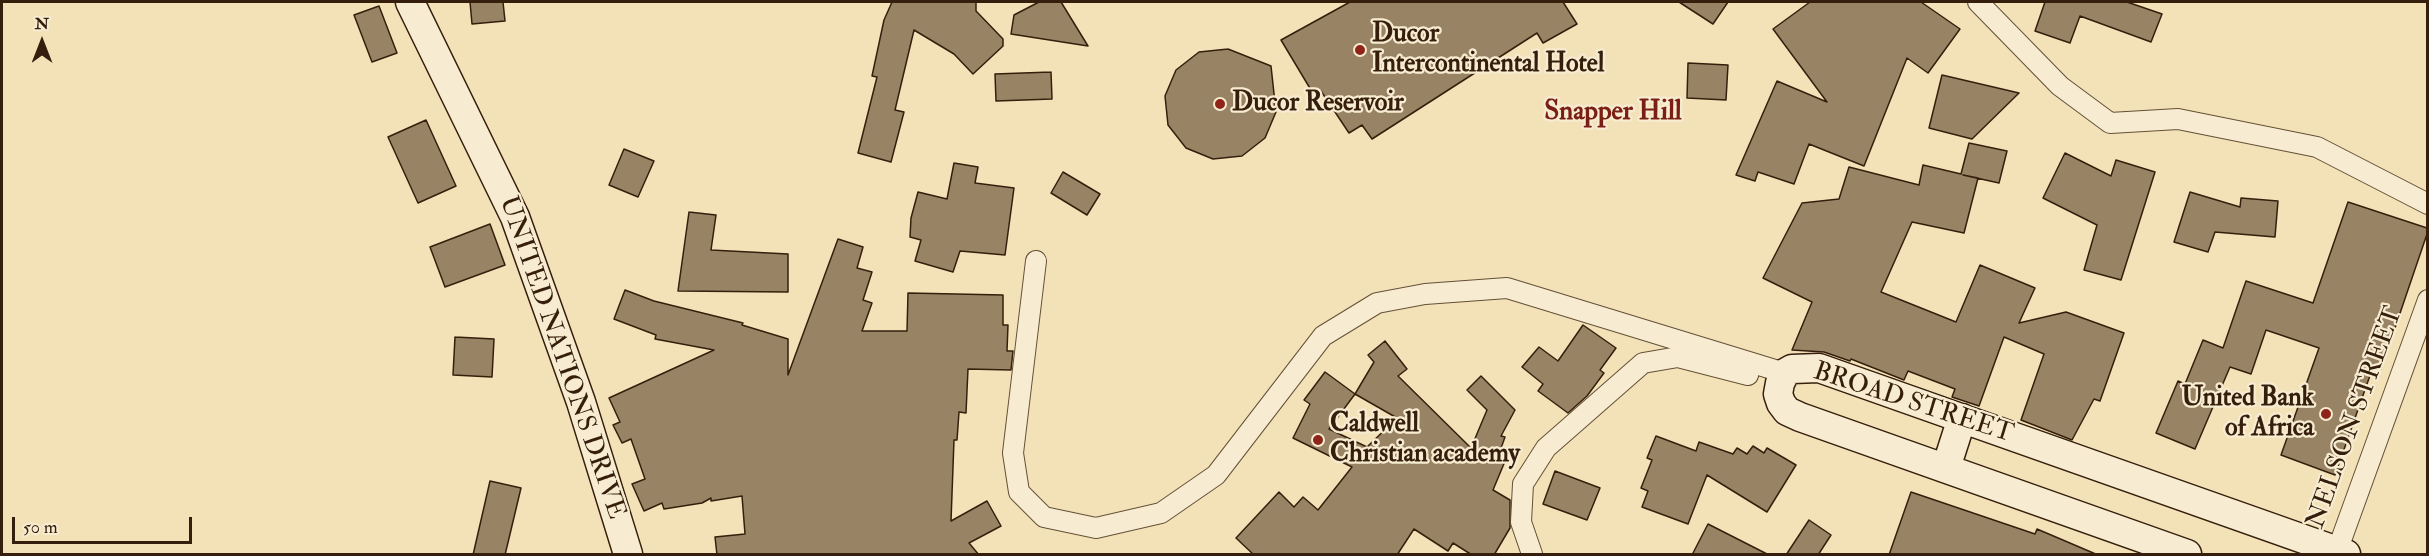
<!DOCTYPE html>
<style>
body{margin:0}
#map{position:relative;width:2429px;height:556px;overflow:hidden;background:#f3e1b8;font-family:"IM FELL Double Pica",serif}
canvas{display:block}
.frame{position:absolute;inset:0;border:3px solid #351f0c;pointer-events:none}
.north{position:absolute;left:12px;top:12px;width:60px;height:60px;-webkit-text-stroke:4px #f7ecd1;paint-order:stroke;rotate:0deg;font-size:16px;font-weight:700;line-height:24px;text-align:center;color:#351f0c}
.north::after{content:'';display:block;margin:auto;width:21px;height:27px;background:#351f0c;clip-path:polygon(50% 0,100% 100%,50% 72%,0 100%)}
.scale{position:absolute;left:12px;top:517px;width:180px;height:27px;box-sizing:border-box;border:3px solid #351f0c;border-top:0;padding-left:8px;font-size:18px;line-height:21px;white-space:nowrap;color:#351f0c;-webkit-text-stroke:4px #f7ecd1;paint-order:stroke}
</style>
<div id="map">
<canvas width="2429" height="556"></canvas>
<div class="frame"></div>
<div class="north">N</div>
<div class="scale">50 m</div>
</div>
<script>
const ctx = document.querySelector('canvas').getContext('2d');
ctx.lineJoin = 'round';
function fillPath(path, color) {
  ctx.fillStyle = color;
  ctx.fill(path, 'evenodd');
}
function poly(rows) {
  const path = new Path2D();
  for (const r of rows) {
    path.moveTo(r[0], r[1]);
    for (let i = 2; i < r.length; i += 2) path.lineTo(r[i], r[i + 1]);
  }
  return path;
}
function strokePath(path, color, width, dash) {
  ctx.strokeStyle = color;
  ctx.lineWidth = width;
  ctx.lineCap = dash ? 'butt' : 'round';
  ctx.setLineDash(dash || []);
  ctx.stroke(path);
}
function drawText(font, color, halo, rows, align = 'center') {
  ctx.font = font + ' "IM FELL Double Pica",serif';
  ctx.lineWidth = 4.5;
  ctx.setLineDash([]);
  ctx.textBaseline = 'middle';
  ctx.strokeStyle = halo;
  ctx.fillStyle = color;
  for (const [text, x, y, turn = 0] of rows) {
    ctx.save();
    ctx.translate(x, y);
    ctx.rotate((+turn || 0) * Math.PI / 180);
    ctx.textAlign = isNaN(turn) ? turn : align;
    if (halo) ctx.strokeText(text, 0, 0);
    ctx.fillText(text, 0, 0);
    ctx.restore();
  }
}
const building = poly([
 [470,2,503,2,505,21,472,24,470,2],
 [892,2,976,2,976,11,1003,39,1003,46,973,74,954,54,914,30,895,110,904,112,891,162,858,153,877,77,872,76,884,20,892,2],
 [1039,2,1061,2,1088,46,1011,34,1014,15,1039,2],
 [1350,2,1563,2,1577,24,1543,43,1537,33,1372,139,1362,125,1349,133,1321,91,1314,95,1281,40,1350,2],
 [1679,2,1728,2,1713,24,1679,2],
 [1810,2,1921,2,1960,29,1928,73,1907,58,1864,166,1809,144,1794,184,1758,172,1755,181,1736,175,1777,81,1827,102,1773,29,1810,2],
 [2045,2,2127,2,2162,14,2151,42,2080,16,2070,43,2035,31,2045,2],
 [379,6,397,53,372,62,354,15,379,6],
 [1228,49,1271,66,1276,112,1265,138,1242,156,1213,159,1186,148,1168,125,1165,96,1176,70,1199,52,1228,49],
 [1688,63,1728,65,1726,100,1687,98,1688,63],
 [1051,72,1052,99,996,101,995,74,1051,72],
 [1942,75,2019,93,1972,139,1929,128,1942,75],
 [426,120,456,186,418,203,388,137,426,120],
 [1969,143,2007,151,1999,183,1963,175,1978,178,1964,233,1912,222,1881,292,1956,322,1980,265,2035,288,2019,323,2066,312,2124,333,2100,401,2094,399,2072,440,2021,420,2044,354,2004,337,1979,406,1952,397,1955,389,1908,371,1904,380,1851,359,1850,361,1824,352,1792,350,1812,302,1763,278,1802,203,1839,199,1849,167,1919,185,1923,165,1961,174,1969,143],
 [624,149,654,161,638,197,609,185,624,149],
 [2065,153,2111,176,2116,160,2155,172,2121,280,2084,270,2097,225,2043,198,2065,153],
 [954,163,978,167,975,183,1014,188,1005,255,960,251,953,272,915,261,921,240,910,237,911,218,918,192,947,199,954,163],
 [1063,172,1100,194,1087,215,1051,193,1063,172],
 [2190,192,2240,207,2241,198,2278,201,2275,237,2215,232,2208,252,2174,242,2190,192],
 [2348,202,2427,228,2427,234,2381,369,2373,367,2335,475,2281,455,2319,348,2266,330,2251,374,2230,367,2195,449,2156,433,2178,381,2185,384,2203,340,2223,348,2246,281,2313,303,2348,202],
 [689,212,716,215,711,250,788,254,788,292,678,291,689,212],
 [490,224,505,265,445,287,430,247,490,224],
 [838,239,863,247,857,268,872,272,863,300,872,303,862,331,907,331,908,293,1003,295,1003,325,1008,325,1007,351,1013,351,1011,370,968,369,966,413,959,412,957,440,954,440,951,521,987,501,1001,526,969,543,979,555,717,555,715,537,745,534,742,496,711,501,711,498,702,503,664,509,662,503,644,511,632,484,645,479,631,439,622,443,613,425,620,422,609,398,714,350,655,339,656,335,614,319,625,290,654,301,743,323,742,325,788,339,788,375,838,239],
 [1583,325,1616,348,1600,370,1604,373,1587,396,1568,413,1538,391,1543,384,1522,367,1539,347,1558,361,1583,325],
 [455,337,494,339,492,377,453,375,455,337],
 [1385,341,1407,369,1398,376,1471,448,1487,410,1467,390,1481,376,1515,410,1501,436,1505,437,1500,451,1508,454,1493,490,1510,500,1510,528,1494,555,1472,555,1453,543,1448,551,1414,529,1397,555,1254,555,1236,538,1279,492,1294,507,1303,497,1318,510,1352,467,1293,438,1310,404,1304,400,1325,372,1355,394,1374,362,1368,355,1385,341],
 [1355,394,1397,418,1367,447,1329,429,1355,394],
 [1656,436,1696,451,1699,442,1733,454,1737,448,1747,454,1753,446,1764,453,1767,448,1796,465,1767,512,1707,475,1688,524,1642,507,1648,491,1641,488,1652,460,1647,458,1656,436],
 [1555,471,1600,488,1587,520,1543,504,1555,471],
 [490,481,521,488,505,555,473,555,490,481],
 [1911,492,2035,534,2037,529,2098,555,1889,555,1911,492],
 [1809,520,1831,535,1818,555,1786,555,1809,520],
 [1708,524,1769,555,1692,555,1708,524]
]);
const street = poly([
 [1978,2,2060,86,2110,123,2178,119,2317,147,2428,204],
 [1036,261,1013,453,1019,492,1044,517,1096,528,1161,513,1216,475,1323,336,1377,303,1425,294,1507,288,1785,373],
 [1532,554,1521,522,1523,484,1546,448,1643,363,1678,357,1748,375],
 [2336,554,2428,300]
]);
const secondary = poly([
 [410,2,515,217,581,402,628,554],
 [1946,468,1962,418],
 [2187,554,1800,417,1787,411,1781,403,1778,394,1780,383,1785,373,1792,369,1819,368,2346,554]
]);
const markers = [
 [1360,50,6,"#8f2418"],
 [1220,104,6,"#8f2418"],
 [2326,414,6,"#8f2418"],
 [1318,440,6,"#8f2418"]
];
const poiNames = [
 ["Ducor",1372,35],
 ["Intercontinental Hotel",1372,65],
 ["Ducor Reservoir",1232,104],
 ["United Bank",2314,399,"right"],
 ["of Africa",2314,429,"right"],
 ["Caldwell",1330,425],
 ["Christian academy",1330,455]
];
const streetNames = [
 ["UNITED NATIONS DRIVE",561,358,71],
 ["BROAD STREET",1913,404,18],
 ["NELSON STREET",2356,418,-70]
];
const neighbourhoodNames = [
 ["Snapper Hill",1613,113]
];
fillPath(building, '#988465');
strokePath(building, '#351f0c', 1.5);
strokePath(street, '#645037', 22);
strokePath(secondary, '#351f0c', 31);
strokePath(street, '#f7ecd1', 20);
strokePath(secondary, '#f7ecd1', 28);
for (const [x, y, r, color] of markers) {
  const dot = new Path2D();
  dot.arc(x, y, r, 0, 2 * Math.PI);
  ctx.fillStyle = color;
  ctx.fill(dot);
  strokePath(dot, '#f7ecd1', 2);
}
drawText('bold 26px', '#351f0c', '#f7ecd1', poiNames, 'left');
drawText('26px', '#351f0c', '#f7ecd1', streetNames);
drawText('bold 27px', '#7a1f14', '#f7ecd1', neighbourhoodNames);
</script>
